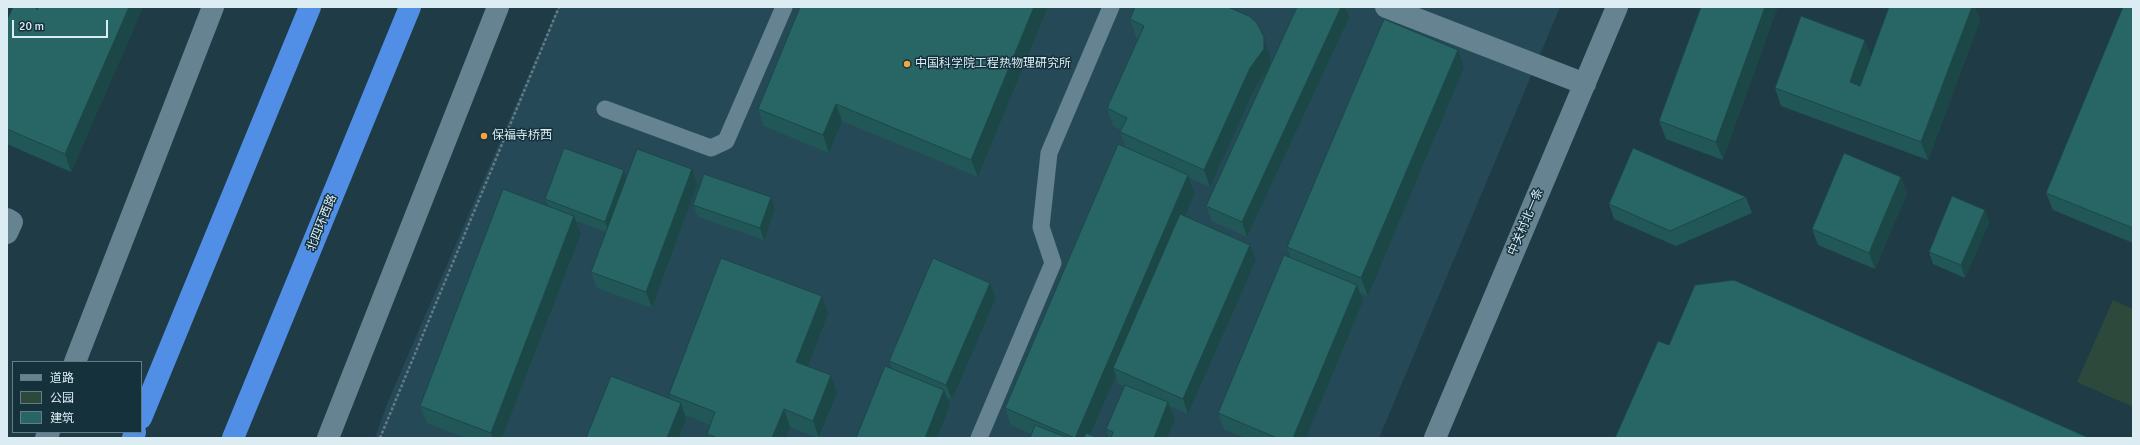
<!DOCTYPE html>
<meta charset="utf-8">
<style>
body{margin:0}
#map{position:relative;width:2140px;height:445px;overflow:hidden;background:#1f3b46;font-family:Signika,"Noto Sans SC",sans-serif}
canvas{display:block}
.frame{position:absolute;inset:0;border:8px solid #dcecf3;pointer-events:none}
.legend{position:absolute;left:12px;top:361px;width:130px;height:72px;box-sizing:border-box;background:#15313c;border:1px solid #657c85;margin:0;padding:5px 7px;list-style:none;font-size:12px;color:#dcecf3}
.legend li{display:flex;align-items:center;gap:8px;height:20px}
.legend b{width:20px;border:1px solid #657c85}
.scale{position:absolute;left:12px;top:20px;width:96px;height:18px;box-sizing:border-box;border:2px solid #dcecf3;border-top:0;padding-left:5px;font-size:12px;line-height:14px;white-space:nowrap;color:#dcecf3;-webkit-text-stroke:3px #15313c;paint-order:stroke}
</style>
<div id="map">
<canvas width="2140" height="445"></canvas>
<div class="frame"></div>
<ul class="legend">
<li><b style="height:5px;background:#658390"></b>道路</li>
<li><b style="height:11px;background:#2d493c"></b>公园</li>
<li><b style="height:11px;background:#286565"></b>建筑</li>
</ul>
<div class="scale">20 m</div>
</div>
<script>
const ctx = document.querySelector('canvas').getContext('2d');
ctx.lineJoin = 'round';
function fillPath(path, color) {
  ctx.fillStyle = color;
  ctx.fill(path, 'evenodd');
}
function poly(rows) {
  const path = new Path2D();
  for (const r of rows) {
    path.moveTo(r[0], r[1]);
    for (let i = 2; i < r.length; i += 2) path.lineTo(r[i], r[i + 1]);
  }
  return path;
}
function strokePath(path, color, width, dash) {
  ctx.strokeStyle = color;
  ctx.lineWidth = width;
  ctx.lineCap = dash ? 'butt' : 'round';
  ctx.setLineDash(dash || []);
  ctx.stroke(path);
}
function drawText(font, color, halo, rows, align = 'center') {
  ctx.font = font + ' Signika,"Noto Sans SC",sans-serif';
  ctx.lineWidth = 3;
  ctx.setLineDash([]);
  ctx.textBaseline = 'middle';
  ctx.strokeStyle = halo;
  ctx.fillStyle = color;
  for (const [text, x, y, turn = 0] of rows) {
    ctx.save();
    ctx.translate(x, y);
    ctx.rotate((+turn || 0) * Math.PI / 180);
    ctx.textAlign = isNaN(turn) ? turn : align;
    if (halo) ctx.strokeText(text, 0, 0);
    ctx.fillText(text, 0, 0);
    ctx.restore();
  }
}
const built = poly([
 [558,7,1560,7,1379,438,375,438,387,404]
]);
const green = poly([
 [2113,300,2133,309,2133,407,2077,382]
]);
const path = poly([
 [380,438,559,7]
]);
const lane = poly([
 [605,109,711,148,726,141,784,7],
 [979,438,1053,263,1041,227,1049,153,1111,7]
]);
const street = poly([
 [1386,7,1585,84],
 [7,219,12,222,7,233],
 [1435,438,1617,7]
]);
const secondary = poly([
 [75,362,213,7],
 [46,438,49,432],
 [328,438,498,7]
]);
const highway = poly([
 [141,418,310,7],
 [133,438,135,432],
 [233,438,410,7]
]);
const wall = poly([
 [13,7,143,7,71,172,7,144,7,20],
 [800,7,1048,7,978,177,842,121,829,153,764,126,758,109],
 [1297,7,1345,7,1349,18,1247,237,1212,221,1206,206,1269,69,1256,86,1210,187,1190,178,1195,193,1185,216,1250,245,1256,260,1188,414,1169,406,1175,420,1167,438,1109,438,1106,429,1124,386,1118,384,1116,376,1091,435,1099,438,1030,438,1031,434,1011,425,1005,408,1126,148,1120,132,1121,130,1113,126,1107,108,1138,38,1136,37,1130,19,1264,37,1270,55,1270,66],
 [1701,7,1723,160,1666,139,1659,121],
 [1889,7,1975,7,1980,20,1928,160,1781,106,1775,88,1871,56],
 [2133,7,2133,243,2053,210,2046,193],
 [1464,68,1368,296,1360,293,1363,301,1306,438,1245,438,1224,429,1218,413,1291,258,1287,247],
 [627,176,697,185,652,308,597,288,591,272,606,232,576,221,581,234,502,438,465,438,427,423,420,406,548,206,545,199],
 [1901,177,1907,193,1875,269,1818,245,1812,229],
 [771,197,775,209,764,240,698,217,693,205],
 [1746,197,1752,213,1676,246,1614,219,1609,204],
 [1985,210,1989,222,1965,278,1933,264,1929,252],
 [990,283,996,298,952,400,947,398,950,405,893,369,889,361],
 [828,314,808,367,837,393,820,438,818,438,790,427,786,438,708,438,707,434,710,425,685,415,686,419,679,438,586,438,671,400,669,394]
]);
const shadedWall = poly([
 [129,7,143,7,71,172,65,154],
 [1034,7,1048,7,978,177,971,160],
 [1341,7,1345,7,1349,18,1247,237,1242,222],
 [1765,7,1778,7,1723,160,1716,142],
 [1972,7,1975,7,1980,20,1928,160,1921,142],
 [1264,37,1270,55,1270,67,1256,86,1210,187,1204,170],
 [1865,40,1872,58,1856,99,1850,82],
 [1458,50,1464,68,1368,296,1361,278],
 [836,104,842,121,829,153,823,135],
 [692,169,697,185,652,308,646,292],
 [624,170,629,182,610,234,605,222],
 [1188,175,1195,193,1118,371,1113,368,1116,376,1089,438,1075,438],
 [1901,177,1907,193,1875,269,1869,253],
 [771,197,775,209,764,240,760,228],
 [1985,210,1989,222,1965,278,1961,265],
 [574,216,581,234,502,438,493,438,491,433],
 [1250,245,1256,260,1188,414,1183,399],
 [990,283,996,298,952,400,946,385],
 [1357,285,1363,301,1306,438,1293,438],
 [822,296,828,314,803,380,796,362],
 [831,375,837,393,819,438,813,421],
 [944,390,950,405,937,438,925,438],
 [1168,402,1175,420,1167,438,1154,438],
 [681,403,686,419,679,438,667,438],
 [784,409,790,427,786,438,772,438]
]);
const building = poly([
 [13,7,36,7,37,10,38,7,129,7,65,154,7,129,7,62,8,61,7,61,7,20,13,7],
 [800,7,1034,7,971,160,836,104,823,135,758,109,800,7],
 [1135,7,1228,7,1249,16,1257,23,1264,37,1264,49,1250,68,1204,170,1120,132,1127,118,1107,108,1144,26,1130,19,1135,7],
 [1297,7,1341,7,1242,222,1206,206,1297,7],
 [1701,7,1765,7,1716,142,1659,121,1701,7],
 [1889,7,1972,7,1921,142,1775,88,1801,16,1865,40,1850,82,1860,86,1889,7],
 [2123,7,2133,7,2133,228,2046,193,2123,7],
 [1384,19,1458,50,1361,278,1287,247,1384,19],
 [1118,144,1188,175,1075,438,1005,408,1118,144],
 [564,148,624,170,605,222,545,199,564,148],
 [1633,148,1746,197,1670,231,1609,204,1633,148],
 [637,149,692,169,646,292,591,272,637,149],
 [1844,153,1901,177,1869,253,1812,229,1844,153],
 [704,174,771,197,760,228,693,205,704,174],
 [503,189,574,216,491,433,420,406,503,189],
 [1952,196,1985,210,1961,265,1929,252,1952,196],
 [1180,214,1250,245,1183,399,1113,368,1180,214],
 [1284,255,1357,285,1293,438,1277,438,1218,413,1284,255],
 [721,258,822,296,796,362,831,375,813,421,784,409,772,438,718,438,707,434,715,412,669,394,721,258],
 [933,258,990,283,946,385,889,361,933,258],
 [1734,280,2089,438,1615,438,1658,341,1669,345,1695,285,1734,280],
 [885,366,944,390,925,438,856,438,885,366],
 [611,376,681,403,667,438,586,438,611,376],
 [1125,385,1168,402,1154,438,1111,438,1113,432,1106,429,1125,385],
 [1035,425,1068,438,1030,438,1035,425],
 [1086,433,1099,438,1084,438,1086,433]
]);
const markers = [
 [907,64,4,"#f2a541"],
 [484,136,4,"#f2a541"]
];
const poiNames = [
 ["中国科学院工程热物理研究所",915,64],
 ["保福寺桥西",492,136]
];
const streetNames = [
 ["中关村北一条",1526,222,-67],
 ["北四环西路",322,223,-68]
];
fillPath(built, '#254957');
fillPath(green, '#2d493c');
strokePath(path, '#637a84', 2.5, [3, 2]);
strokePath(lane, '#658390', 17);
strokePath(street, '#658390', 22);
strokePath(secondary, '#658390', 22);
strokePath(highway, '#518fe6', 22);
fillPath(wall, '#225757');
fillPath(shadedWall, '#1c4747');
fillPath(building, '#286565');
strokePath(building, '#1c4747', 1);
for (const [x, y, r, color] of markers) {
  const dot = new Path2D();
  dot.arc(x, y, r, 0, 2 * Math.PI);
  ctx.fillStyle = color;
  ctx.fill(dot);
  strokePath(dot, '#15313c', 1.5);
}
drawText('12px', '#dcecf3', '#15313c', poiNames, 'left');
drawText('12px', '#dcecf3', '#15313c', streetNames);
</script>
